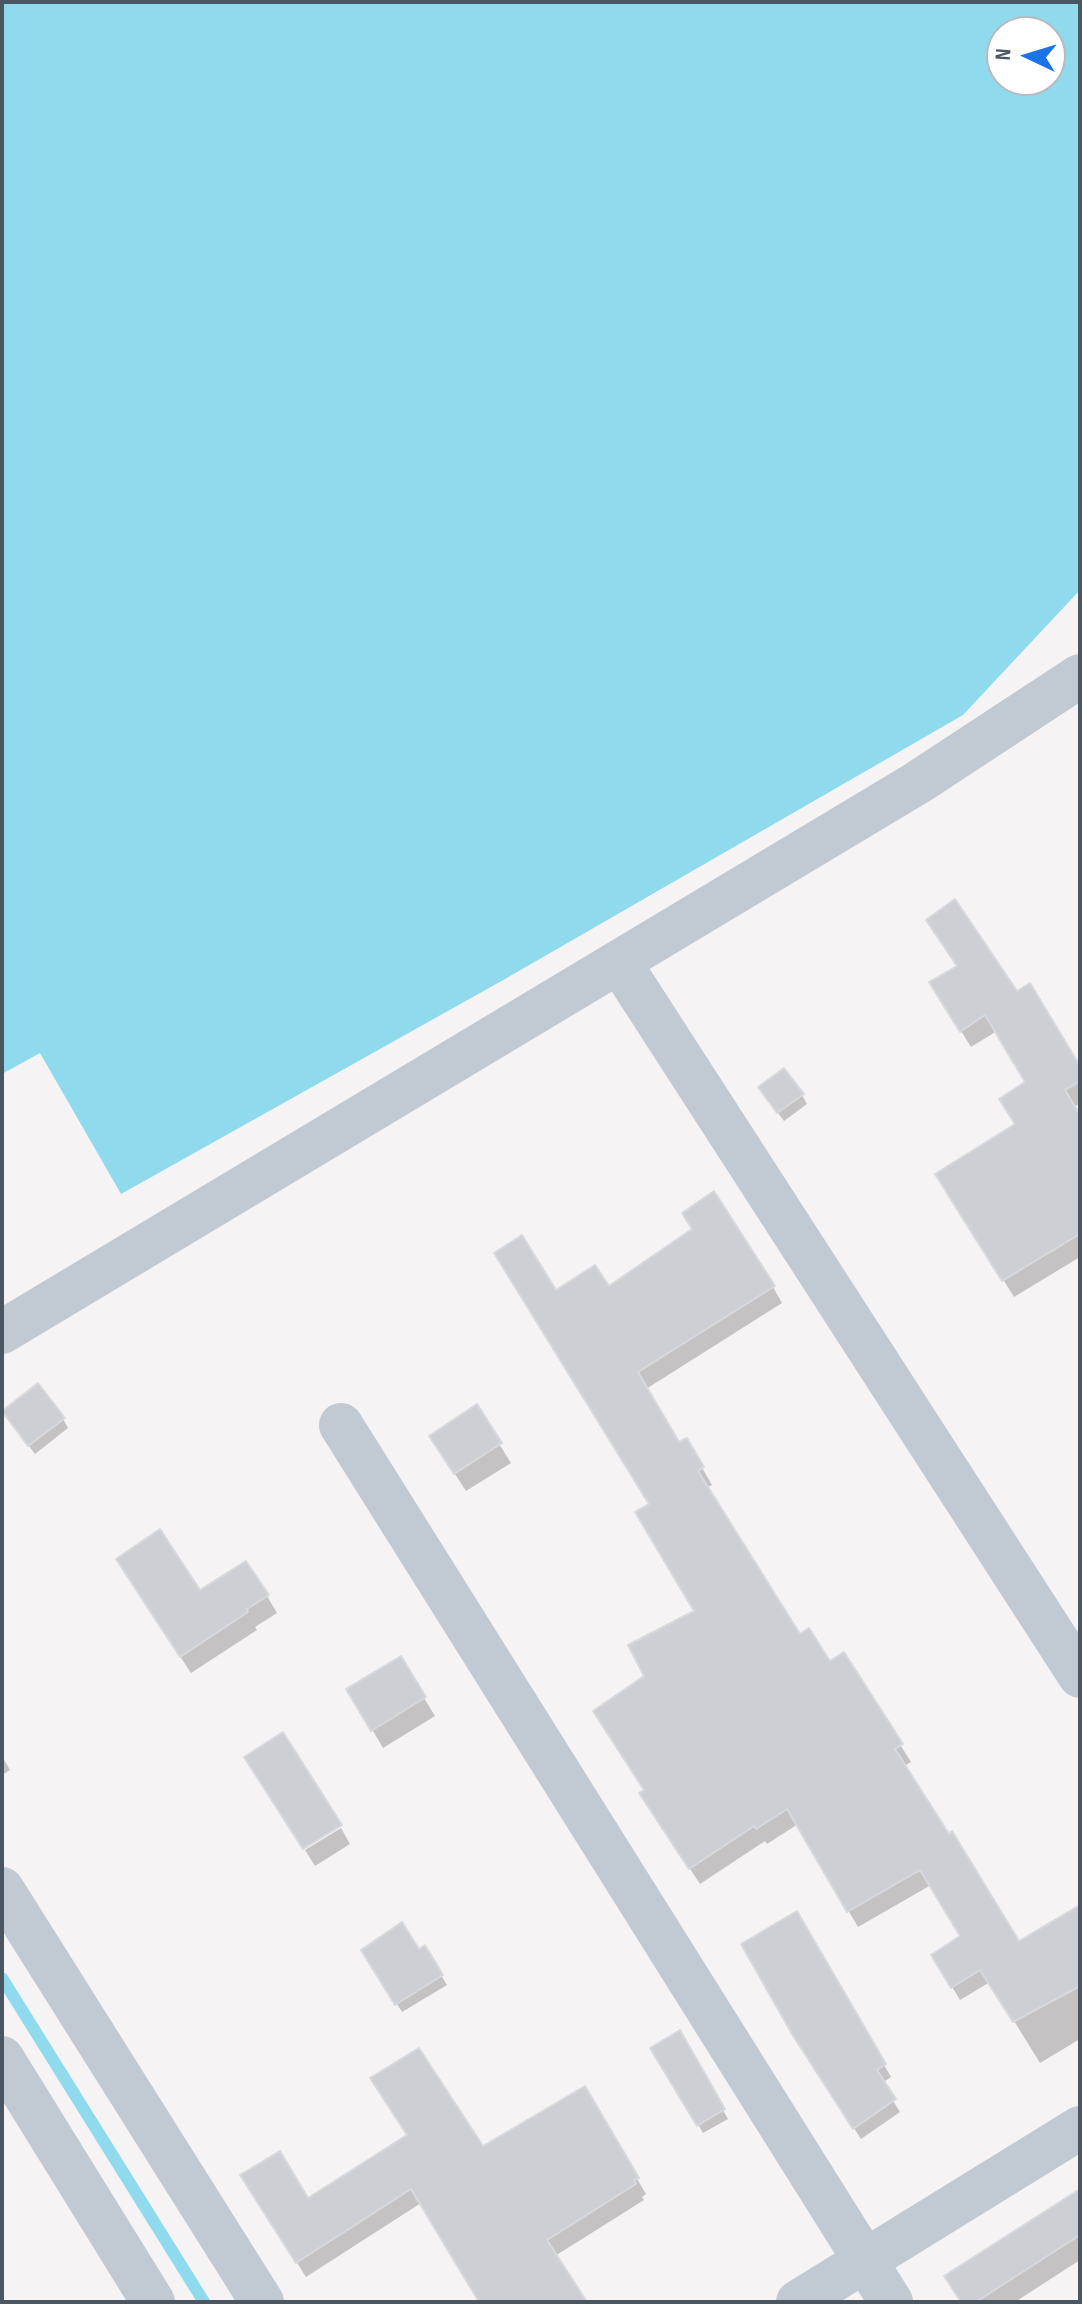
<!DOCTYPE html>
<style>
body{margin:0}
#map{position:relative;width:1082px;height:2304px;overflow:hidden;background:#f5f3f3;font-family:"Sofia Sans Condensed",sans-serif}
canvas{display:block}
.frame{position:absolute;inset:0;border:4px solid #4a5661;pointer-events:none}
.north{position:absolute;left:986px;top:16px;width:80px;height:80px;box-sizing:border-box;background:#fff;border:2px solid #b7bbc0;border-radius:50%;rotate:274deg;font-size:22px;font-weight:700;line-height:32px;text-align:center;color:#4a5661}
.north::after{content:'';display:block;margin:auto;width:28px;height:36px;background:#1a73e8;clip-path:polygon(50% 0,100% 100%,50% 72%,0 100%)}
</style>
<div id="map">
<canvas width="1082" height="2304"></canvas>
<div class="frame"></div>
<div class="north">N</div>
</div>
<script>
const ctx = document.querySelector('canvas').getContext('2d');
ctx.lineJoin = 'round';
function fillPath(path, color) {
  ctx.fillStyle = color;
  ctx.fill(path, 'evenodd');
}
function poly(rows) {
  const path = new Path2D();
  for (const r of rows) {
    path.moveTo(r[0], r[1]);
    for (let i = 2; i < r.length; i += 2) path.lineTo(r[i], r[i + 1]);
  }
  return path;
}
function strokePath(path, color, width, dash) {
  ctx.strokeStyle = color;
  ctx.lineWidth = width;
  ctx.lineCap = dash ? 'butt' : 'round';
  ctx.setLineDash(dash || []);
  ctx.stroke(path);
}
const water = poly([
 [2,2,1080,2,1080,590,963,715,505,979,121,1194,40,1053,2,1074],
 [1002,32,1050,32,1050,80,1002,80]
]);
const shadow = poly([
 [1016,994,1080,1070,1080,1103,1073,1108,1080,1119,1080,1257,1014,1297,948,1191,1017,1125,1028,1083,997,1031,971,1047,941,999],
 [802,1095,807,1104,784,1121,766,1097],
 [773,1287,782,1303,646,1389,678,1445,686,1440,712,1485,706,1488,799,1636,830,1664,844,1655,911,1762,904,1766,931,1885,858,1927,798,1824,767,1844,765,1841,700,1884,651,1810,646,1791,646,1676,696,1612,556,1293,608,1289],
 [476,1407,511,1463,466,1491,442,1454],
 [63,1419,68,1428,35,1454,11,1422],
 [128,1577,199,1593,267,1596,277,1613,255,1627,257,1630,191,1673],
 [400,1659,435,1716,383,1748,349,1690],
 [2,1756,10,1770,2,1775],
 [341,1828,350,1844,315,1866,305,1850],
 [1080,1906,1080,2039,1040,2063,990,1982,960,2000,933,1955,1018,1944],
 [796,1913,891,2077,882,2083,900,2112,861,2139,801,2047],
 [424,1948,447,1985,402,2012,363,1950,418,1952],
 [679,2033,728,2119,703,2133,653,2048],
 [584,2089,646,2194,642,2197,644,2200,555,2256,585,2302,525,2302,421,2203,306,2277,252,2191,308,2201,483,2149],
 [1080,2189,1080,2260,1015,2302,961,2302]
]);
const stream = poly([
 [2,1978,204,2302]
]);
const building = poly([
 [955,899,1017,991,1030,983,1080,1066,1080,1081,1065,1090,1080,1115,1080,1234,1002,1281,935,1174,1015,1124,999,1099,1025,1082,985,1015,960,1032,929,982,957,966,926,920,955,899],
 [784,1068,804,1094,777,1113,758,1087,784,1068],
 [714,1191,775,1286,638,1372,679,1442,687,1438,704,1467,698,1471,800,1634,809,1628,830,1661,844,1652,903,1744,895,1749,949,1834,952,1831,1019,1941,1080,1905,1080,1986,1013,2022,980,1970,951,1988,931,1955,960,1936,920,1870,847,1912,787,1809,756,1829,754,1826,689,1869,639,1793,644,1790,593,1711,644,1676,628,1645,694,1611,635,1512,649,1504,494,1253,522,1235,556,1290,595,1265,609,1286,692,1229,682,1213,714,1191],
 [38,1383,65,1418,28,1446,2,1411,38,1383],
 [477,1404,502,1443,454,1474,429,1436,477,1404],
 [160,1529,200,1590,246,1561,269,1595,247,1609,248,1612,180,1657,116,1559,160,1529],
 [401,1656,426,1697,371,1731,346,1689,401,1656],
 [283,1732,342,1825,303,1849,244,1757,283,1732],
 [797,1911,886,2064,877,2070,896,2099,853,2129,792,2034,741,1944,797,1911],
 [402,1922,419,1949,425,1945,443,1975,395,2005,361,1950,402,1922],
 [680,2030,725,2109,697,2126,650,2048,680,2030],
 [419,2048,483,2146,585,2086,639,2178,634,2180,636,2184,547,2240,587,2302,479,2302,411,2189,296,2263,240,2175,280,2151,308,2198,407,2135,370,2078,419,2048],
 [1080,2189,1080,2235,976,2302,961,2302,944,2276,1080,2189]
]);
const minor = poly([
 [619,962,1080,1676],
 [2,1332,917,783,1080,676],
 [341,1425,891,2302],
 [2,1889,262,2302],
 [2,2058,153,2302],
 [798,2302,1080,2128]
]);
fillPath(water, '#90daee');
fillPath(shadow, '#0003');
strokePath(stream, '#90daee', 12);
fillPath(building, '#cdcfd5');
strokePath(building, '#d7d9de', 2);
strokePath(minor, '#c1cad2', 44);
</script>
